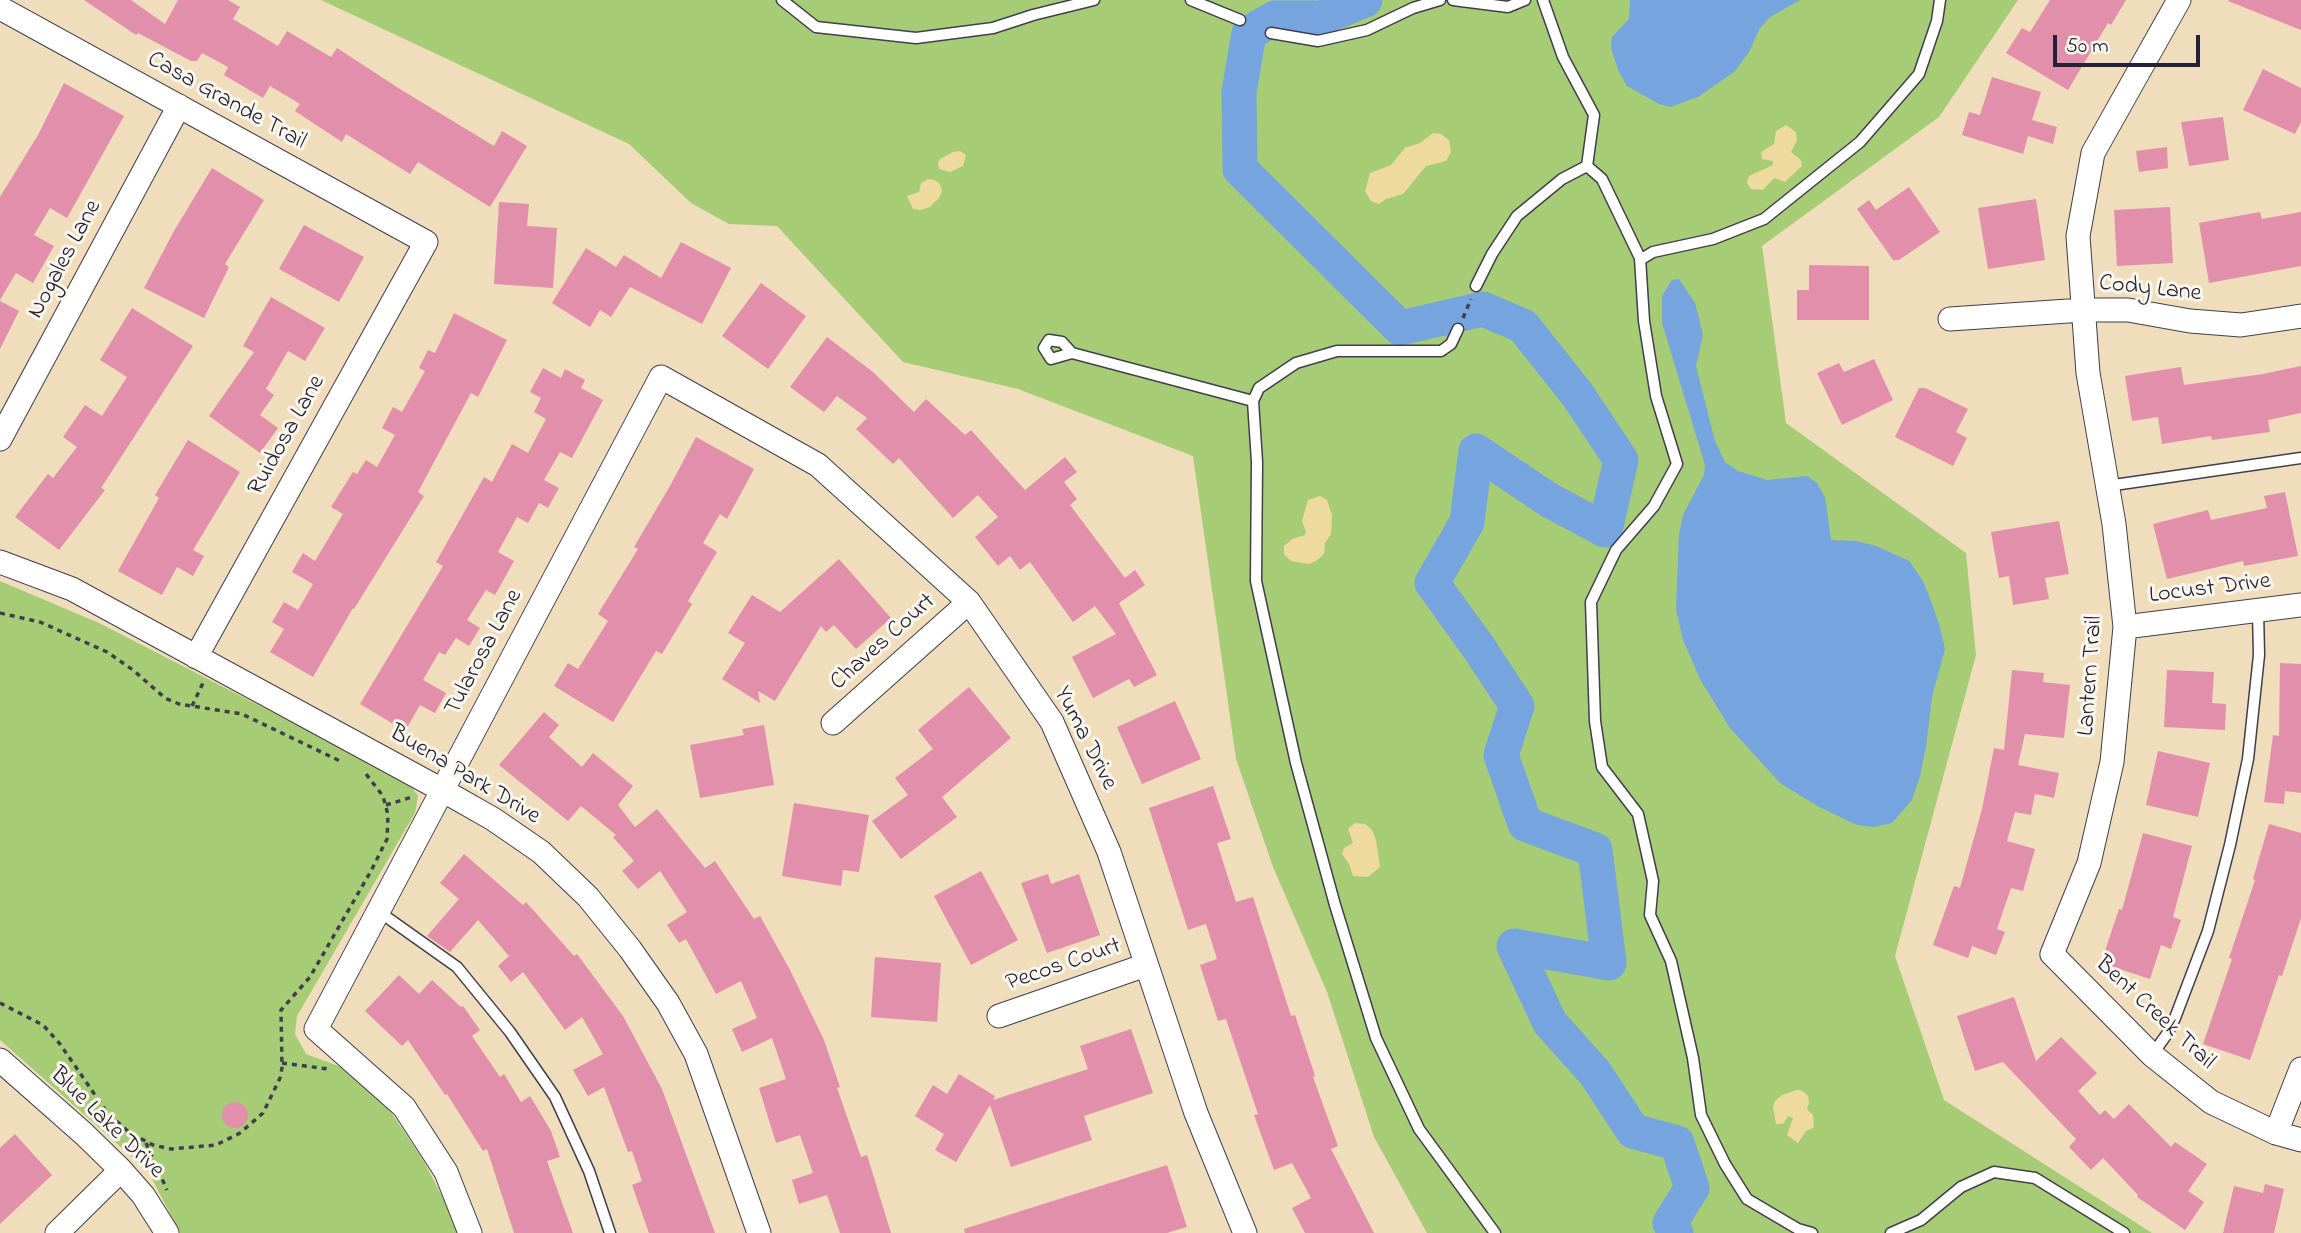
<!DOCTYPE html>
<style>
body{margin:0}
#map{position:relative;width:2301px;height:1233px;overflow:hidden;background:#efddbb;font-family:"Indie Flower",sans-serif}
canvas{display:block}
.scale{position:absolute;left:2053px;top:35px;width:147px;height:32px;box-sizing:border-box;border:4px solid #22223b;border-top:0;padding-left:9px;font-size:21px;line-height:24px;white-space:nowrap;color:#22223b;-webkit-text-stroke:5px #fbf7ec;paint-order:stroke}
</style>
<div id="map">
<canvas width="2301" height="1233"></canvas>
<div class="scale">50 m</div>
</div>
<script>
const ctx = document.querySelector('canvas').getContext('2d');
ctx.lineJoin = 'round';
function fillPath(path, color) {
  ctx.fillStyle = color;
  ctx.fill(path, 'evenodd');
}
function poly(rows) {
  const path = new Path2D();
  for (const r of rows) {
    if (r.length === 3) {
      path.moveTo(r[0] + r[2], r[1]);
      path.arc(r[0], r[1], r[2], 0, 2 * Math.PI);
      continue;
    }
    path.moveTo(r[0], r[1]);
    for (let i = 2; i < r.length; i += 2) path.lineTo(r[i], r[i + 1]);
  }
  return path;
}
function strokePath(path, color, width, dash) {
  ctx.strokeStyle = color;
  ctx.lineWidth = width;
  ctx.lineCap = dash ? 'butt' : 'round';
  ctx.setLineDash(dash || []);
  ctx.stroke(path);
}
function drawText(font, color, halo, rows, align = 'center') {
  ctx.font = font + ' "Indie Flower",sans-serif';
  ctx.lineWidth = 6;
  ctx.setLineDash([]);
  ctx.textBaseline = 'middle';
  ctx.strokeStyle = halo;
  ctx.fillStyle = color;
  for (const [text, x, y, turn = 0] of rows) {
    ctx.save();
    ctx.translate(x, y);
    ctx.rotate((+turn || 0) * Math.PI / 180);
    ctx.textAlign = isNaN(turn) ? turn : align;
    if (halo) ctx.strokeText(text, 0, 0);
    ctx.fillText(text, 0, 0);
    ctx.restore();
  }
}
const green = poly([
 [321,0,2018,0,1939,117,1762,246,1786,423,1966,553,1976,655,1895,956,1944,1100,2152,1233,1427,1233,1374,1137,1327,992,1273,867,1236,759,1193,456,1018,389,903,362,777,226,729,224,691,203,629,144],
 [0,581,99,623,408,782,418,796,415,813,297,1016,295,1034,306,1054,341,1067,387,1106,423,1160,449,1209,458,1233,180,1233,148,1171,0,1040]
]);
const sand = poly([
 [1786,125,1796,132,1797,140,1791,152,1801,160,1802,166,1785,182,1774,178,1763,190,1751,189,1747,183,1749,176,1773,165,1773,161,1762,159,1761,152,1774,144,1776,131],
 [1433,133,1441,134,1449,140,1451,152,1446,161,1426,166,1403,194,1386,199,1379,204,1371,201,1365,191,1370,173,1391,165,1405,148,1420,143],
 [960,151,966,155,963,166,950,172,939,169,938,163,940,159,953,152],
 [929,179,935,180,940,184,942,191,939,198,930,207,920,210,913,209,907,196,919,192,921,183],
 [1320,496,1327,500,1332,515,1331,534,1325,543,1324,554,1316,561,1309,564,1291,561,1284,554,1284,546,1292,539,1305,535,1306,532,1302,521,1308,500],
 [1355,823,1365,824,1372,830,1376,840,1380,867,1368,877,1353,876,1349,864,1342,854,1344,848,1353,843,1348,829],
 [1797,1090,1803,1091,1808,1096,1809,1103,1807,1109,1813,1115,1814,1125,1813,1128,1806,1131,1798,1143,1787,1135,1793,1118,1788,1116,1783,1124,1776,1124,1773,1106,1775,1101,1782,1095]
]);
const water = poly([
 [1630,0,1800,0,1770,17,1760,28,1749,52,1734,72,1698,97,1670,107,1659,104,1627,86,1619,72,1611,48,1612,37,1629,19],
 [1679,279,1695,303,1703,335,1696,366,1715,441,1725,462,1738,471,1767,480,1807,476,1817,483,1825,497,1831,540,1856,541,1876,546,1909,561,1923,581,1931,601,1939,624,1945,649,1932,697,1926,747,1920,776,1912,800,1892,823,1873,827,1857,825,1819,807,1780,783,1730,728,1701,681,1683,640,1676,609,1679,535,1683,515,1704,475,1705,465,1662,323,1662,296,1672,280]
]);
const river = poly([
 [1365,0,1321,18,1275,18,1249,33,1239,92,1240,169,1400,328,1483,309,1523,326,1577,394,1621,460,1605,530,1549,500,1476,451,1467,522,1432,583,1479,648,1517,706,1501,755,1525,824,1595,850,1609,963,1514,946,1550,1023,1595,1073,1633,1131,1677,1143,1692,1188,1670,1223,1676,1233]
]);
const building = poly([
 [84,0,131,0,165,24,178,0,228,0,240,7,233,19,278,46,287,31,331,57,337,48,400,89,494,146,502,131,527,146,490,207,418,162,410,174,346,134,342,142,295,111,300,104,270,86,263,98,224,75,228,67,202,53,197,61,191,61,138,33,136,35],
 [2050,0,2126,0,2111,25,2108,23,2068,90,2006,53,2022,28,2030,32],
 [2301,0,2301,30,2228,1,2229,0],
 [2263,69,2301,88,2301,122,2295,134,2243,110],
 [1992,77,2041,92,2032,120,2057,127,2053,144,2028,136,2023,154,1962,135,1969,112,1980,115],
 [64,83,124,116,67,218,50,208,34,235,54,246,33,283,16,273,0,300,0,197,38,135],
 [2223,117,2229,160,2189,166,2181,122],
 [2167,147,2168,168,2139,172,2136,151],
 [212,168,264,200,225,264,229,267,204,318,144,288,174,231],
 [1909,187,1940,232,1899,260,1893,260,1857,209,1869,200,1876,210],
 [2036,199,2045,260,1988,269,1978,208],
 [499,202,529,204,527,226,557,228,553,288,494,284],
 [2170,207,2173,263,2117,266,2114,210],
 [2260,212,2262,219,2301,212,2301,266,2209,283,2199,223],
 [304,225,364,257,339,302,279,269],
 [681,242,731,268,702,324,630,287,611,317,600,310,590,327,552,303,586,248,616,267,624,255,661,278],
 [1809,265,1869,266,1869,320,1797,320,1797,290,1809,290],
 [761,283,806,316,768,369,722,336],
 [271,297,325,328,305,361,288,351,266,389,274,395,260,415,278,428,260,453,209,416,254,352,243,346],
 [0,301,19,311,0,349],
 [132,308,193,346,101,488,105,490,59,550,15,517,48,474,53,478,77,447,63,437,85,405,102,416,127,377,100,360],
 [454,313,507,340,478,397,471,393,418,492,424,496,354,609,353,608,313,677,270,652,284,629,272,622,284,602,298,610,313,584,292,572,303,553,315,561,343,514,331,507,353,472,357,474,366,460,377,467,395,435,382,428,393,407,402,412,425,371,419,368,428,350,435,353],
 [827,337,873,372,914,412,926,399,965,435,971,430,1025,490,1065,457,1077,472,1064,482,1077,499,1070,505,1125,578,1135,570,1145,585,1119,603,1157,675,1134,687,1129,679,1093,698,1072,657,1116,634,1095,606,1073,622,1030,562,1020,570,1010,556,998,566,975,537,998,517,978,495,953,518,899,458,893,464,856,429,867,418,837,396,824,412,790,387],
 [1874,359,1893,400,1842,425,1817,373,1839,363,1844,372],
 [2301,366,2301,413,2268,420,2270,432,2212,440,2211,436,2162,444,2158,417,2132,421,2125,376,2181,367,2184,385,2263,374],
 [543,368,561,378,565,369,585,380,581,388,603,400,572,458,560,452,544,480,559,488,548,508,539,503,528,523,517,517,498,552,514,561,495,595,486,590,467,620,480,628,469,646,456,638,445,655,439,652,423,680,446,693,435,713,420,705,405,731,360,704,443,566,436,562,484,477,492,482,512,444,528,453,546,419,534,412,541,398,530,392],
 [1919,388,1925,388,1968,409,1956,432,1967,438,1953,466,1895,437],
 [696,437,754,469,727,519,720,514,703,543,717,552,688,601,692,604,662,654,656,651,613,722,554,686,568,663,578,669,608,621,598,614,638,549,634,547,670,486],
 [188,440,240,472,193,550,204,556,193,576,177,567,162,595,118,571,159,498,155,495],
 [2285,492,2298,556,2244,566,2243,561,2167,579,2153,524,2208,510,2211,520,2267,508,2264,496],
 [2059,521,2069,574,2045,578,2049,599,2013,605,2009,576,1999,578,1991,532],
 [839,559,891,618,856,649,834,625,826,632,821,626,775,701,758,691,760,703,722,679,745,643,728,633,752,595,780,612],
 [2280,663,2301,664,2301,793,2285,791,2284,804,2264,802,2273,735,2279,736],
 [2012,670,2044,673,2043,682,2070,685,2064,738,2025,734,2018,765,2059,773,2054,798,2035,794,2031,815,2015,812,2007,841,2035,849,2023,891,2011,888,1997,929,2005,932,1996,955,1972,946,1968,958,1933,945,1954,886,1960,888,1982,809,1994,748,2004,750],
 [2167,670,2214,672,2212,703,2226,704,2225,730,2164,727],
 [969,687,1011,738,942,797,957,817,901,859,872,821,908,795,895,778,933,749,918,730],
 [1175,701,1201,759,1142,784,1117,727],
 [544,712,559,725,549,737,582,767,593,753,633,786,618,805,635,827,657,809,705,868,715,861,754,919,760,916,790,970,824,1040,840,1087,837,1088,861,1157,867,1155,891,1233,840,1233,827,1195,799,1204,792,1180,813,1173,800,1135,776,1143,759,1088,786,1079,772,1038,742,1052,732,1029,757,1018,741,981,716,994,686,939,679,943,667,925,687,912,660,871,638,889,622,871,634,861,613,837,616,835,581,806,568,821,499,765],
 [764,725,774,785,700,798,690,745,744,735,742,729],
 [2158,751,2210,763,2198,817,2146,805],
 [1213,786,1231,839,1217,843,1236,902,1253,897,1291,1016,1295,1015,1315,1076,1313,1077,1338,1146,1331,1149,1374,1233,1305,1233,1292,1208,1311,1198,1292,1163,1274,1170,1254,1115,1258,1114,1226,1019,1218,1021,1200,965,1217,959,1206,924,1188,930,1149,808],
 [794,803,869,815,859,872,843,870,841,886,782,876],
 [2269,824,2301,833,2301,918,2282,976,2279,975,2250,1060,2203,1044,2232,959,2229,958,2255,880,2253,879],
 [2143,833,2192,846,2173,917,2181,920,2171,949,2161,945,2150,979,2101,963,2119,909,2122,910],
 [464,854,523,905,526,902,574,956,577,954,623,1016,662,1089,715,1233,649,1233,632,1185,642,1181,632,1151,628,1152,604,1087,588,1096,573,1070,603,1054,582,1017,565,1030,523,972,511,982,498,966,509,956,478,920,450,952,427,936,459,899,440,883],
 [981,871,1018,940,971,965,934,896],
 [1048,874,1051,884,1079,874,1100,935,1047,953,1021,883],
 [875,957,941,963,937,1022,871,1017],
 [399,975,419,994,432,980,461,1007,463,1006,480,1030,472,1036,500,1077,504,1074,521,1102,530,1096,551,1131,560,1157,547,1161,573,1233,514,1233,487,1149,483,1151,447,1094,445,1095,408,1040,402,1046,365,1011],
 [2014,997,2036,1061,2061,1037,2097,1073,2078,1091,2100,1115,2105,1110,2114,1119,2129,1104,2171,1147,2175,1142,2207,1164,2188,1191,2204,1202,2185,1230,2137,1197,2138,1195,2103,1158,2091,1170,2069,1147,2076,1139,2003,1062,1975,1071,1957,1016],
 [1131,1029,1153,1093,1084,1116,1092,1140,1011,1167,990,1105,956,1162,935,1150,944,1134,915,1116,933,1085,947,1094,959,1074,995,1096,993,1100,1088,1069,1080,1046],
 [235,1115,13],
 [15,1134,52,1175,0,1224,0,1148],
 [1167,1165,1187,1227,1167,1233,965,1233,964,1229],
 [2265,1184,2284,1189,2274,1233,2223,1233,2234,1186,2263,1193]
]);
const path = poly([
 [1463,318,1471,299],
 [0,613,40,622,107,652,133,670,165,698,179,704,242,714,340,761],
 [192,706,203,683],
 [386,805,412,797],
 [0,1003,43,1025,60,1044,108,1114,130,1133,153,1145,171,1149,216,1145,240,1133,263,1113,280,1078,282,1068,281,1010,310,977,371,871,387,839,388,815,383,796,366,774],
 [282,1063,328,1069],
 [146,1143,167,1190]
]);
const lane = poly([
 [782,0,816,27,916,38,993,28,1033,15,1094,0],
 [1191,0,1240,20],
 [1453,0,1508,7,1525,0],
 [1271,33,1318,41,1367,30,1413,8,1440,0],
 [1587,166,1602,179,1640,258,1644,321,1656,396,1677,464,1654,506,1616,550,1591,602,1595,721,1602,767,1638,814,1653,881,1650,915,1671,961,1693,1058,1701,1115,1725,1164,1747,1199,1798,1229,1812,1233],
 [1640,260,1653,252,1713,239,1764,219,1860,142,1919,74,1937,21,1940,0],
 [1476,286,1492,254,1517,216,1562,179,1587,166,1594,115,1563,57,1543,0],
 [1458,329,1451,344,1441,351,1337,351,1296,363,1259,388,1253,401,1257,462,1256,581,1296,763,1335,905,1376,1038,1419,1129,1495,1233],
 [1072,353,1062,342,1049,340,1044,348,1051,359,1072,353,1253,401],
 [2107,486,2301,458],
 [378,911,457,967,510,1032,555,1097,589,1171,610,1233],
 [2152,1055,2167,1034,2175,1018,2208,931,2230,845,2248,759,2259,655,2258,611],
 [1891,1233,1921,1220,1961,1187,1994,1172,2035,1178,2124,1233]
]);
const street = poly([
 [2179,0,2093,153,2078,236,2088,373,2114,524,2125,627,2112,762,2089,863,2052,954,2152,1055,2211,1102,2276,1133,2301,1140],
 [0,8,426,242,196,657],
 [1950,319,2083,310,2128,310,2190,321,2241,325,2301,316],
 [0,439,179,106],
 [0,562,72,589,442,790,493,819,541,852,588,897,630,949,668,1003,696,1054,759,1233],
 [2125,627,2301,605],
 [833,723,969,602],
 [999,1016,1146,965],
 [0,1060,84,1134,121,1170,143,1195,167,1233],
 [2276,1133,2301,1069],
 [57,1233,121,1170],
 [470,1233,446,1172,404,1107,316,1029,661,377,818,465,969,602,1052,722,1109,852,1196,1113,1245,1233]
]);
const streetNames = [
 ["Casa Grande Trail",226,102,29],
 ["Nogales Lane",66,260,-62],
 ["Cody Lane",2150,290,6],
 ["Ruidosa Lane",288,436,-61],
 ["Locust Drive",2210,590,-7],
 ["Chaves Court",884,643,-42],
 ["Tularosa Lane",485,653,-62],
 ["Lantern Trail",2092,676,-86],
 ["Yuma Drive",1084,739,63],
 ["Buena Park Drive",464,776,31],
 ["Pecos Court",1064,966,-19],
 ["Bent Creek Trail",2154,1014,43],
 ["Blue Lake Drive",106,1124,44]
];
fillPath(green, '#a7cc76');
fillPath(sand, '#eeda9e');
fillPath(water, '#75a4de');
strokePath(river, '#75a4de', 35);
fillPath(building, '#e28fac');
strokePath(lane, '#413e4e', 13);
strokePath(street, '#413e4e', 25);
strokePath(path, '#413e4e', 3.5, [5, 5]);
strokePath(lane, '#fff', 10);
strokePath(street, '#fff', 23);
drawText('24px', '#22223b', '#fbf7ec', streetNames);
</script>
